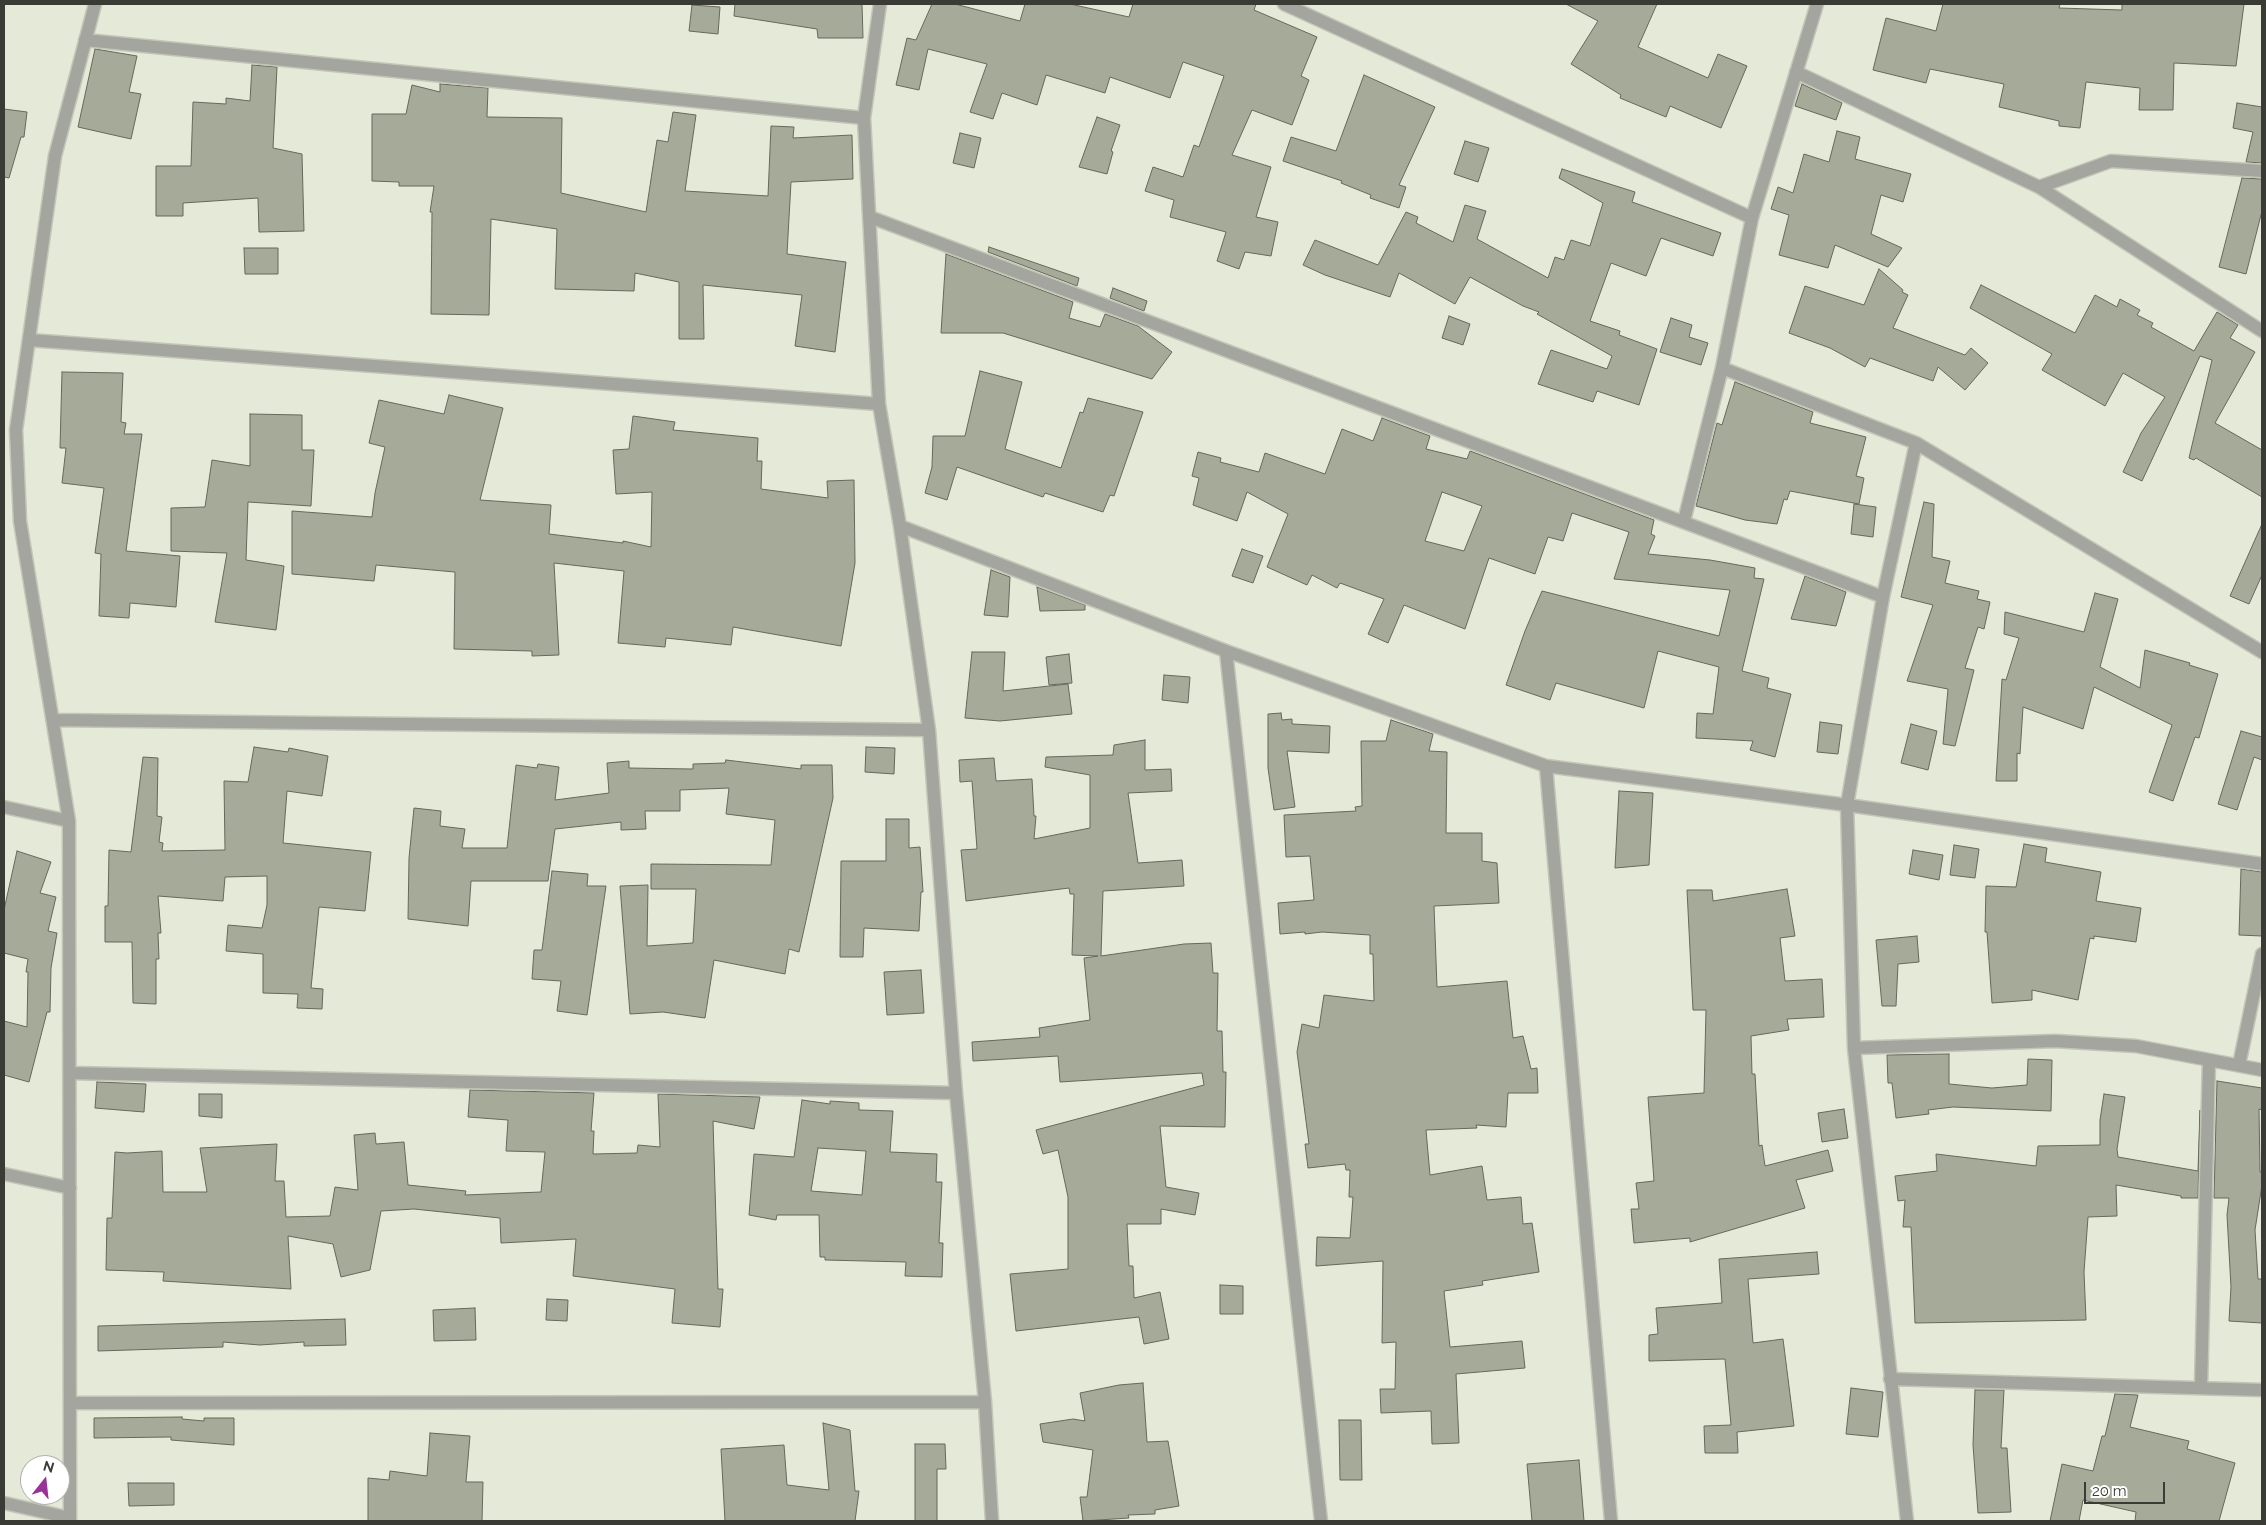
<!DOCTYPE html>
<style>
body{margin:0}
#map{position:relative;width:2266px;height:1525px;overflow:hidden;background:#e5e9d8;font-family:Raleway,sans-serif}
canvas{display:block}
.frame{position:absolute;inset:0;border:5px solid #3a3b35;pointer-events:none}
.north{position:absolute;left:20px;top:1455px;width:50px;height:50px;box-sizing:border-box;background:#fff;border:1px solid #b0b1ae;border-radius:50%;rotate:16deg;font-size:14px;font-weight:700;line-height:20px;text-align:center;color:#3a3b35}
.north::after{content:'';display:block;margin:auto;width:18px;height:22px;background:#993398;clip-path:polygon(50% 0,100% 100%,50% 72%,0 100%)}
.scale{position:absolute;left:2084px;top:1482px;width:81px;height:22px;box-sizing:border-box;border:2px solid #3a3b35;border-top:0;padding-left:6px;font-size:15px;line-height:18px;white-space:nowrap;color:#3a3b35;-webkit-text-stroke:4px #fff;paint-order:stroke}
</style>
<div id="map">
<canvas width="2266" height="1525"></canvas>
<div class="frame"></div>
<div class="north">N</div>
<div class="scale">20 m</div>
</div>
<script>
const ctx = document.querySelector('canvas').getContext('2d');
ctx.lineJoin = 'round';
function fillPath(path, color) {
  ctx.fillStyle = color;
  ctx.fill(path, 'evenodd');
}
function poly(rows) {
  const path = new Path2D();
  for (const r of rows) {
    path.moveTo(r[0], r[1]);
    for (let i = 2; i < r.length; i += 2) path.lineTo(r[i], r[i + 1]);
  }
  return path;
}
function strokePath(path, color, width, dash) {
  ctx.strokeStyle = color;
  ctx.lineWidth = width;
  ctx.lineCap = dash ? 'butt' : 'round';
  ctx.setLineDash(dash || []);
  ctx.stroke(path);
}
const building = poly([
 [735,4,862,4,863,38,818,38,817,29,734,16,735,4],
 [932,4,955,4,1020,21,1025,4,1070,4,1129,17,1133,4,1256,4,1254,10,1317,37,1301,76,1309,80,1292,125,1252,110,1232,155,1271,167,1256,217,1278,222,1271,256,1245,252,1239,269,1217,261,1226,232,1170,217,1174,200,1145,191,1153,167,1183,177,1194,145,1199,147,1224,76,1183,62,1170,98,1110,77,1105,93,1046,75,1037,105,1002,93,993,119,970,112,987,64,928,49,919,90,896,85,907,38,916,40,932,4],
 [1566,4,1657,4,1638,47,1708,78,1718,54,1747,66,1721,128,1670,106,1666,117,1620,98,1621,95,1571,64,1598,21,1566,4],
 [1943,4,2060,4,2059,8,2122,10,2122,4,2244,4,2236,66,2174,63,2173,110,2139,110,2140,88,2086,82,2080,128,2059,126,2059,121,1999,107,2004,84,1930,69,1926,83,1873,70,1886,18,1936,31,1943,4],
 [692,5,720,7,718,34,689,31,692,5],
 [95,49,137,56,129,92,141,94,131,139,78,127,95,49],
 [252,65,277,67,273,148,302,154,304,231,259,232,258,198,183,203,183,216,156,216,156,166,191,166,193,102,226,104,226,98,250,101,252,65],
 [1364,75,1435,107,1399,185,1406,187,1399,208,1370,198,1371,195,1341,183,1342,181,1283,161,1291,137,1336,151,1364,75],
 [440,84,488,88,487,117,562,118,561,193,646,212,657,140,668,142,673,112,696,115,685,191,768,196,771,126,794,127,793,138,852,135,853,179,791,182,787,254,846,262,835,352,795,346,802,295,703,285,704,339,679,339,679,282,635,273,634,291,555,289,557,229,491,219,489,315,431,314,432,212,430,212,434,186,399,186,399,182,372,181,372,114,406,114,412,85,440,92,440,84],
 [1802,84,1842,103,1836,120,1795,106,1802,84],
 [2237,103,2262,107,2262,163,2246,162,2253,132,2233,128,2237,103],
 [4,109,27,112,24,137,21,137,9,178,4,177,4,109],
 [1097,117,1120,125,1111,151,1113,152,1107,174,1079,167,1097,117],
 [1837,131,1860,137,1855,159,1911,174,1903,202,1881,195,1871,234,1902,248,1888,267,1835,245,1828,268,1779,255,1789,215,1771,209,1778,187,1793,193,1804,154,1829,162,1837,131],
 [960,133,981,138,974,168,953,163,960,133],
 [1465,141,1489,148,1478,182,1454,174,1465,141],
 [1562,169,1635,192,1632,202,1721,233,1713,256,1661,238,1646,276,1611,263,1590,321,1620,331,1619,335,1657,349,1639,405,1597,391,1593,402,1538,384,1551,350,1607,369,1612,356,1537,314,1539,312,1523,306,1470,277,1455,304,1399,273,1390,297,1325,275,1303,265,1315,240,1378,265,1406,212,1418,217,1416,223,1453,242,1465,205,1486,211,1477,239,1548,278,1555,257,1564,260,1571,240,1590,246,1603,203,1559,178,1562,169],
 [2242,178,2262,179,2262,211,2246,274,2219,267,2242,178],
 [989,247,1079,278,1077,286,988,252,989,247],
 [244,248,278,248,278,274,245,274,244,248],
 [946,254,1073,302,1069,318,1100,327,1105,314,1138,326,1172,352,1152,379,1003,333,941,333,946,254],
 [1879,269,1903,290,1902,292,1908,295,1893,328,1965,355,1971,348,1988,363,1965,390,1938,367,1933,381,1870,358,1865,367,1830,348,1789,333,1805,286,1864,305,1879,269],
 [1981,285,2075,333,2095,295,2117,307,2120,299,2140,310,2137,315,2153,323,2151,327,2194,351,2217,312,2238,325,2230,338,2255,352,2215,423,2262,450,2262,497,2196,458,2194,460,2189,458,2212,360,2200,356,2142,481,2123,472,2141,433,2165,397,2123,373,2105,406,2042,370,2052,354,1970,308,1981,285],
 [1113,288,1147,301,1144,311,1110,298,1113,288],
 [1449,316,1470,324,1463,345,1442,338,1449,316],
 [1671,318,1692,325,1689,337,1708,343,1701,365,1660,352,1671,318],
 [980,371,1022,382,1005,449,1061,468,1080,412,1083,413,1088,398,1143,412,1114,496,1110,495,1103,512,1045,493,1043,497,957,467,947,500,925,493,932,467,933,436,965,436,980,371],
 [62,372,123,373,121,422,126,423,124,434,142,434,126,551,180,556,176,607,130,603,129,618,99,616,101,554,95,553,104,488,62,483,66,448,60,448,62,372],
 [1735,382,1813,412,1810,423,1866,437,1856,476,1864,478,1859,504,1790,491,1787,500,1784,499,1777,524,1745,520,1696,506,1717,423,1722,425,1735,382],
 [449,395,503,408,480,500,551,505,549,534,623,543,623,541,651,547,652,492,616,494,613,450,629,449,633,416,675,422,673,430,758,438,757,461,762,461,761,489,828,498,827,481,854,480,855,563,841,646,733,627,731,645,666,638,665,647,618,643,624,571,554,563,559,655,532,656,532,651,454,649,455,572,376,565,374,581,292,574,292,511,372,517,375,493,385,447,369,443,379,400,444,414,449,395],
 [250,414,302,415,302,450,314,450,311,506,248,502,246,560,284,566,276,630,215,622,227,553,171,551,171,508,205,507,212,460,250,466,250,414],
 [1382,418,1430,436,1426,449,1467,459,1470,451,1654,520,1651,534,1655,536,1648,554,1710,560,1755,568,1754,578,1764,579,1742,671,1769,678,1767,688,1791,694,1775,757,1750,750,1753,741,1696,738,1697,713,1713,714,1719,667,1658,651,1644,708,1556,683,1550,700,1506,685,1525,631,1542,591,1719,636,1730,590,1614,579,1629,532,1572,513,1563,541,1548,537,1535,574,1489,558,1465,629,1404,605,1388,643,1368,634,1384,599,1340,583,1337,588,1312,575,1307,585,1267,567,1288,514,1247,492,1237,521,1193,505,1199,478,1192,476,1198,452,1221,458,1220,462,1259,472,1265,453,1325,474,1342,429,1373,441,1382,418],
 [1442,492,1482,506,1464,551,1425,541,1442,492],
 [1924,502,1934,504,1932,557,1950,561,1945,583,1979,591,1977,599,1990,602,1984,629,1978,627,1965,668,1974,670,1955,746,1943,744,1948,689,1907,681,1933,605,1901,597,1924,502],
 [1854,504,1876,507,1873,537,1851,534,1854,504],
 [2262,524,2262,575,2249,604,2230,596,2262,524],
 [1242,549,1263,556,1253,583,1232,576,1242,549],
 [991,570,1010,577,1008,617,984,615,991,570],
 [1805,576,1846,592,1836,626,1791,619,1805,576],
 [1037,587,1085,605,1085,610,1040,611,1037,587],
 [2095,593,2118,599,2100,667,2140,688,2145,650,2190,663,2189,665,2218,674,2199,738,2195,737,2173,801,2149,792,2172,725,2094,687,2083,729,2023,707,2020,754,2017,753,2017,781,1996,781,2002,679,2006,680,2019,638,2004,634,2005,612,2084,632,2095,593],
 [972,652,1005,652,1003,691,1068,684,1072,714,1000,721,965,718,972,652],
 [1069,654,1072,683,1049,685,1046,657,1069,654],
 [1164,675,1190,677,1188,703,1162,700,1164,675],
 [1281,713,1282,720,1292,719,1292,724,1330,726,1329,753,1287,751,1295,807,1274,810,1268,768,1268,714,1281,713],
 [1391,720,1433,734,1429,751,1447,752,1446,833,1482,833,1482,861,1497,863,1499,903,1434,906,1437,987,1507,981,1513,1038,1523,1036,1531,1069,1537,1068,1538,1093,1508,1093,1506,1127,1476,1125,1477,1128,1426,1130,1430,1175,1482,1166,1487,1200,1521,1197,1523,1224,1532,1223,1539,1272,1482,1281,1483,1285,1444,1291,1450,1347,1522,1341,1525,1368,1456,1374,1459,1443,1432,1444,1431,1411,1381,1413,1380,1389,1395,1389,1396,1342,1382,1343,1383,1261,1316,1266,1317,1237,1350,1238,1353,1197,1349,1197,1350,1170,1346,1170,1345,1164,1308,1168,1305,1144,1309,1144,1297,1052,1302,1024,1319,1028,1324,995,1374,1001,1373,954,1370,954,1370,935,1322,932,1305,934,1305,932,1280,934,1278,903,1314,900,1310,856,1286,857,1284,815,1356,811,1355,807,1362,806,1361,741,1386,741,1391,720],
 [1820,722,1842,725,1838,754,1817,752,1820,722],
 [1911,724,1937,731,1928,770,1901,763,1911,724],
 [2241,731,2262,737,2262,760,2254,757,2237,810,2218,804,2241,731],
 [1145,740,1145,770,1171,769,1172,791,1128,793,1138,863,1182,860,1184,886,1103,891,1101,956,1184,944,1211,943,1213,973,1218,973,1217,1031,1222,1031,1223,1072,1226,1072,1225,1127,1160,1126,1166,1187,1199,1193,1195,1215,1161,1209,1161,1224,1127,1224,1129,1266,1133,1266,1134,1298,1160,1292,1169,1339,1144,1344,1139,1317,1016,1331,1010,1274,1068,1269,1068,1197,1058,1150,1043,1154,1036,1130,1204,1085,1202,1073,1060,1082,1058,1056,973,1061,972,1042,1040,1037,1039,1028,1090,1020,1084,958,1098,956,1072,955,1074,894,1070,894,1069,888,966,901,961,850,977,849,972,781,960,782,959,760,994,758,996,781,1032,779,1034,816,1036,816,1034,839,1090,828,1090,775,1045,767,1046,757,1113,755,1114,745,1145,740],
 [254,747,288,752,289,748,328,756,322,796,287,791,283,843,371,852,365,911,319,907,311,988,323,989,322,1009,297,1008,298,994,263,993,263,954,226,951,228,925,262,928,267,905,267,876,225,877,223,901,158,896,161,933,158,933,159,959,156,959,156,1004,133,1003,132,942,105,942,105,906,108,906,109,850,131,852,143,757,158,758,157,816,162,817,159,842,163,843,162,851,225,850,224,781,248,782,254,747],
 [866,747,895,748,894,774,865,772,866,747],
 [726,760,801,769,801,765,832,765,833,798,799,952,789,949,785,974,714,960,705,1018,663,1012,630,1014,620,886,648,885,647,946,693,943,696,889,651,889,651,864,771,865,775,820,726,814,729,788,680,790,680,811,645,811,646,829,621,830,621,822,555,829,548,881,471,881,468,926,408,919,409,858,414,808,441,811,440,826,465,829,462,848,507,848,516,765,537,768,538,764,559,767,555,800,609,793,607,763,629,761,629,768,693,769,693,764,725,763,726,760],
 [1619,791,1653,793,1649,865,1615,868,1619,791],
 [886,819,909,819,909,848,920,847,923,892,921,892,919,931,864,928,863,957,840,957,841,861,886,861,886,819],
 [2024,844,2047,848,2045,862,2101,872,2096,901,2141,908,2136,942,2094,936,2094,939,2090,938,2078,1000,2032,990,2032,1000,1992,1003,1987,932,1985,932,1986,886,2016,887,2024,844],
 [1954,845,1979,849,1975,878,1950,875,1954,845],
 [1913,850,1943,855,1939,880,1909,874,1913,850],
 [17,851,51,862,40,893,56,897,48,931,57,933,51,968,50,1012,47,1012,29,1082,4,1075,4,1021,27,1027,28,972,26,972,28,959,4,953,4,910,17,851],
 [2241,869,2262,872,2262,936,2239,935,2241,869],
 [552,871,588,874,587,886,606,886,587,1015,557,1011,561,981,532,979,534,950,542,950,552,871],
 [1787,889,1795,936,1780,938,1785,981,1822,979,1824,1017,1787,1019,1789,1030,1751,1036,1752,1074,1755,1074,1759,1146,1762,1145,1765,1166,1828,1150,1833,1171,1796,1180,1805,1208,1690,1242,1690,1238,1634,1243,1631,1209,1639,1209,1636,1183,1654,1181,1648,1097,1704,1093,1706,1010,1693,1010,1687,890,1712,890,1713,901,1787,889],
 [1917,936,1919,962,1898,964,1896,1006,1882,1006,1876,940,1917,936],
 [921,970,924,1013,887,1015,884,972,921,970],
 [1949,1054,1949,1084,1992,1088,2027,1085,2028,1059,2052,1060,2051,1111,1953,1107,1928,1110,1929,1114,1896,1118,1892,1083,1888,1083,1887,1055,1949,1054],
 [2217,1081,2262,1088,2262,1110,2259,1109,2260,1172,2262,1172,2262,1185,2255,1230,2258,1279,2262,1279,2262,1323,2229,1321,2231,1287,2227,1215,2229,1198,2214,1198,2217,1081],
 [97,1082,146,1084,144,1112,95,1108,97,1082],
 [470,1090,594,1093,591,1131,594,1131,593,1154,637,1153,638,1145,660,1147,658,1094,760,1097,754,1129,713,1121,718,1289,723,1289,720,1327,672,1323,675,1289,573,1276,576,1239,501,1243,500,1218,414,1209,381,1211,370,1270,341,1277,333,1244,288,1236,291,1289,163,1281,164,1272,106,1270,107,1218,112,1218,115,1152,127,1153,162,1151,163,1192,207,1192,200,1148,277,1144,275,1181,284,1181,286,1217,330,1216,335,1187,358,1190,354,1135,375,1133,376,1144,404,1142,408,1185,466,1191,465,1195,541,1192,545,1152,506,1151,508,1120,468,1117,470,1090],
 [199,1094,222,1094,222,1118,199,1116,199,1094],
 [2104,1094,2125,1097,2117,1149,2118,1157,2198,1171,2200,1110,2198,1198,2181,1198,2181,1196,2116,1185,2117,1216,2088,1217,2084,1272,2086,1320,1915,1323,1911,1227,1903,1227,1905,1200,1898,1201,1895,1176,1937,1171,1936,1154,2036,1166,2038,1146,2100,1145,2100,1120,2104,1094],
 [802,1100,830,1104,830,1101,859,1103,859,1110,893,1111,890,1152,937,1154,936,1182,942,1182,939,1243,943,1243,942,1277,905,1276,906,1262,825,1260,825,1257,820,1257,819,1215,777,1215,776,1220,749,1215,754,1154,794,1157,802,1100],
 [818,1148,866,1151,862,1195,811,1191,818,1148],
 [1844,1109,1848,1138,1822,1142,1818,1113,1844,1109],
 [1817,1252,1819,1274,1748,1279,1753,1343,1783,1339,1794,1426,1737,1432,1738,1453,1705,1453,1704,1426,1731,1425,1725,1359,1649,1361,1649,1335,1658,1334,1656,1308,1722,1303,1719,1259,1817,1252],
 [1220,1285,1243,1286,1243,1314,1220,1314,1220,1285],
 [547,1299,568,1300,567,1321,546,1320,547,1299],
 [475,1308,476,1340,434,1341,433,1310,475,1308],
 [345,1319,346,1345,304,1346,304,1342,260,1345,223,1342,223,1347,98,1351,98,1326,345,1319],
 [1143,1383,1147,1442,1168,1441,1179,1506,1155,1510,1155,1514,1128,1515,1129,1518,1083,1521,1080,1497,1087,1497,1093,1450,1043,1442,1040,1424,1073,1419,1085,1421,1080,1393,1119,1385,1143,1383],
 [1851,1388,1883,1392,1878,1437,1846,1434,1851,1388],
 [1975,1390,2004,1390,2001,1448,2007,1448,2011,1512,1978,1513,1973,1445,1975,1390],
 [2115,1394,2138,1395,2130,1427,2189,1441,2187,1449,2235,1463,2219,1521,2135,1521,2136,1512,2083,1500,2079,1521,2050,1521,2062,1464,2093,1471,2102,1436,2105,1436,2115,1394],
 [182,1417,182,1419,204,1421,204,1418,234,1418,234,1445,171,1440,171,1437,94,1438,94,1418,182,1417],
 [1339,1420,1361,1420,1362,1480,1340,1480,1339,1420],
 [823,1423,850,1430,855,1491,859,1491,855,1521,725,1521,721,1449,784,1445,787,1485,829,1490,823,1423],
 [430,1433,470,1436,466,1482,483,1482,482,1521,368,1521,368,1478,389,1480,390,1471,427,1476,430,1433],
 [915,1444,945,1444,946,1469,937,1469,937,1521,915,1521,915,1444],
 [1579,1460,1584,1521,1532,1521,1527,1464,1579,1460],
 [128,1483,174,1483,174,1505,129,1506,128,1483]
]);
const street = poly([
 [880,4,864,118,879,404,900,526,929,730,956,1093,985,1402,992,1521],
 [1284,4,1752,218],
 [85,40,864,118],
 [1796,72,2039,187,2262,331],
 [2039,187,2111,161,2262,171],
 [870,217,1883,597],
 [29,340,879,404],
 [1722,368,1916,443,2262,652],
 [1684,521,1722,368,1752,218,1817,4],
 [900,526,1226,651,1546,766,1847,805,2262,864],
 [1226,651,1321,1521],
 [53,720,929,730],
 [1546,766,1611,1521],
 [4,807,69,821],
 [1854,1048,2055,1041,2136,1046,2262,1070],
 [2239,1065,2262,954],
 [70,1073,956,1093],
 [4,1174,70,1188],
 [1890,1379,2262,1390],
 [2201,1388,2209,1060],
 [71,1403,985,1402],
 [4,1503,70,1518],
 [70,1521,69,821,20,521,16,430,55,156,95,4],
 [1907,1521,1854,1048,1847,805,1883,597,1916,443]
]);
fillPath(building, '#a6aa99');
strokePath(building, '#66695a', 1);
strokePath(street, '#c3c6b7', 15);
strokePath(street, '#a3a59e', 12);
</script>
